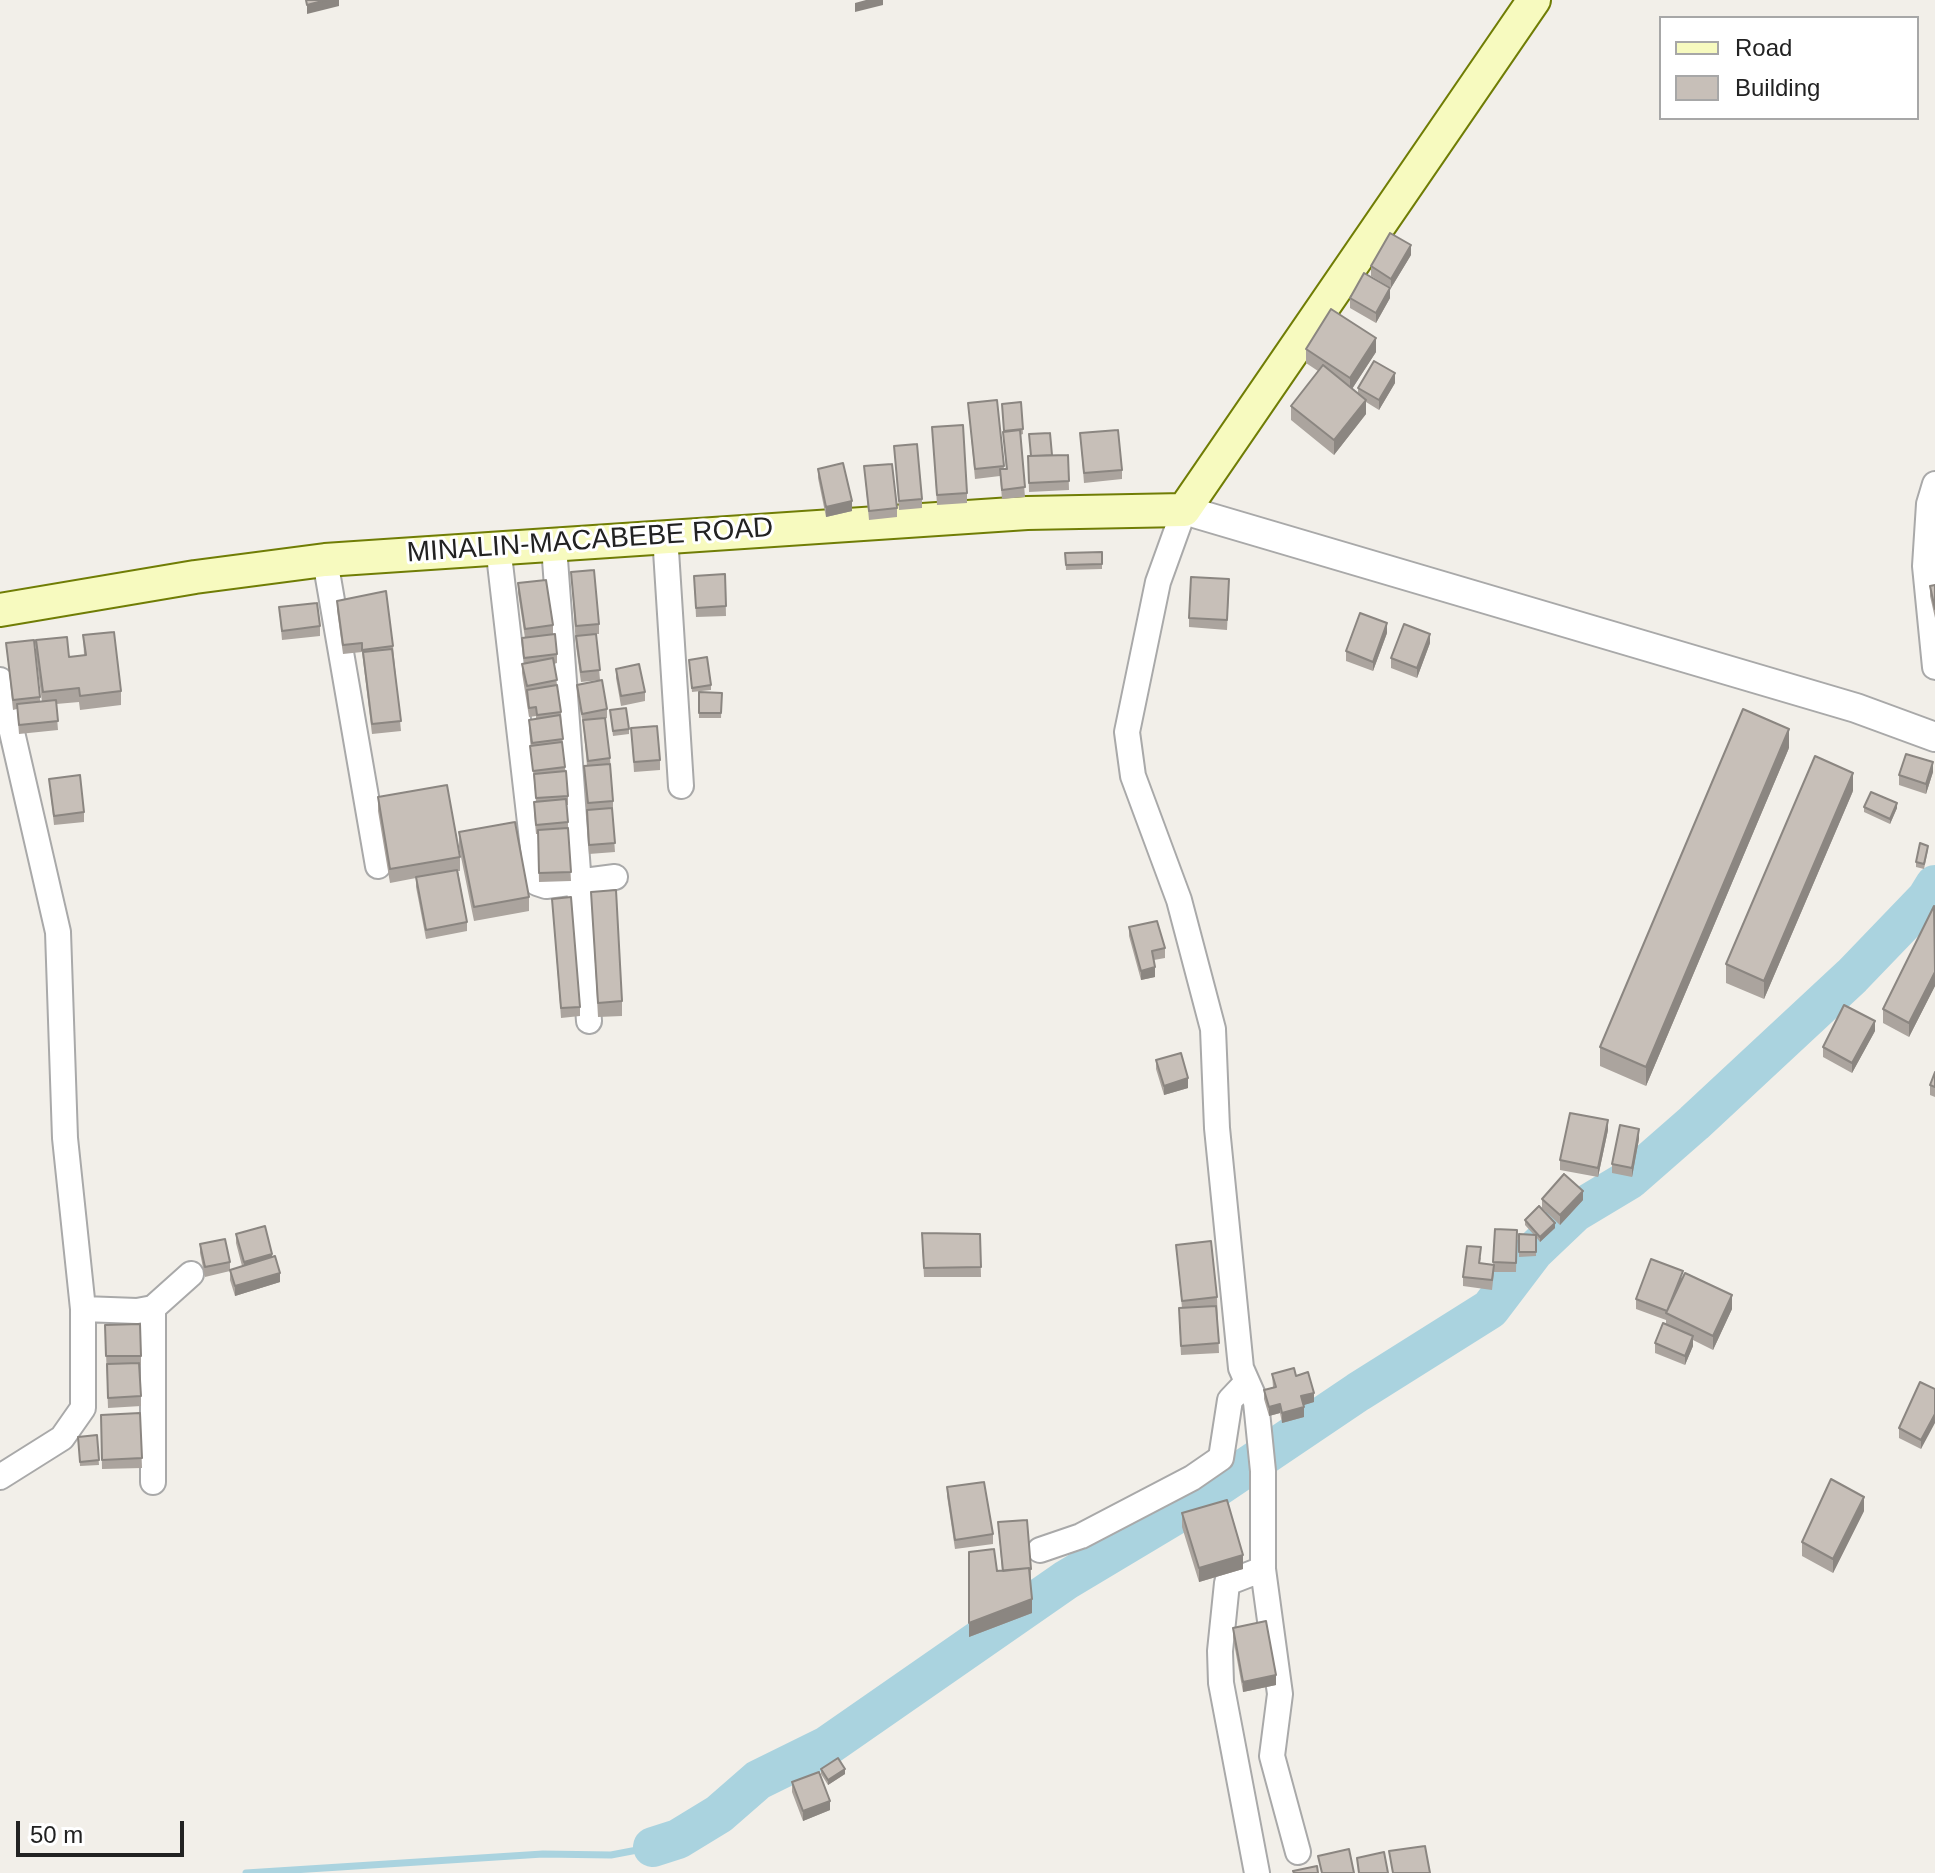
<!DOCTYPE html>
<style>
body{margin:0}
#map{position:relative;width:1935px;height:1873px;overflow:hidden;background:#f2efe9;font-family:Helvetica,sans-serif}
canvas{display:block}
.legend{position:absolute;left:1659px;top:16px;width:260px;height:104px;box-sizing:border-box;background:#fff;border:2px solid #a7a7a7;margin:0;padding:10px 14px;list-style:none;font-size:24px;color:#222}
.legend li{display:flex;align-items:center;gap:16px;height:40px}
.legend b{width:40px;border:2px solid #a7a7a7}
.scale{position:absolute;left:16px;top:1821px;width:168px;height:36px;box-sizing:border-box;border:4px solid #222;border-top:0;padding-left:10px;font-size:24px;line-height:28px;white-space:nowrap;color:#222;-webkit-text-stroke:6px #fff;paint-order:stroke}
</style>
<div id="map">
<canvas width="1935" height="1873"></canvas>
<ul class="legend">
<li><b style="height:10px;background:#f7fabf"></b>Road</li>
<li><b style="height:22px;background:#c7bfb8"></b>Building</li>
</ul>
<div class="scale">50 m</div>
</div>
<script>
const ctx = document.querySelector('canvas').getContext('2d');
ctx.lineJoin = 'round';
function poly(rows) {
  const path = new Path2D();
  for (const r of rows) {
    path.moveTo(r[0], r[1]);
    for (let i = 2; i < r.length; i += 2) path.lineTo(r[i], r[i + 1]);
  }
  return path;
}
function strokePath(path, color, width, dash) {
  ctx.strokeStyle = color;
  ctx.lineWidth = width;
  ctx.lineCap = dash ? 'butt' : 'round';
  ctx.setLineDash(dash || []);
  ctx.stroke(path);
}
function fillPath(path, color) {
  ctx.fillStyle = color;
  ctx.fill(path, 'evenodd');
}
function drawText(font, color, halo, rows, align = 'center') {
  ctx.font = font + ' Helvetica,sans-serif';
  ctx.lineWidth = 6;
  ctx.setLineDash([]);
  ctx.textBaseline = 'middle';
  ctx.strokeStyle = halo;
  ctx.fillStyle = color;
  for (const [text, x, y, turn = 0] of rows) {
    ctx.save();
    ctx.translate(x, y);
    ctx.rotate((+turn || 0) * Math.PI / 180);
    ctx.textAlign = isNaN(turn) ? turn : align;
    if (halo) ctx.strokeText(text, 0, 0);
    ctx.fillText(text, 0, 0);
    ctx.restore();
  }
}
const stream = poly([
 [246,1873,543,1854,611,1855,653,1847]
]);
const river = poly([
 [653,1847,678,1839,719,1814,758,1780,827,1746,1066,1580,1183,1510,1358,1392,1490,1309,1534,1251,1575,1212,1630,1179,1694,1123,1852,976,1927,898,1935,885]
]);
const minor = poly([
 [1935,484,1929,504,1925,566,1935,667],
 [1184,510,1158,582,1127,732,1133,776,1179,900,1213,1029,1217,1128,1241,1368,1256,1402,1263,1471,1263,1569,1227,1583,1220,1651,1221,1683,1257,1873],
 [665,535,681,786],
 [498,546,537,883,546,886,615,877],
 [554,546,589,1021],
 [325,560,378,866],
 [0,680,58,932,65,1138,83,1309,83,1408,62,1438,0,1477],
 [153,1308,153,1482],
 [83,1309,137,1311,153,1308,191,1274],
 [1040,1550,1081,1536,1192,1478,1221,1458,1230,1400,1247,1382],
 [1263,1569,1280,1694,1272,1756,1298,1852]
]);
const tertiary = poly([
 [1184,510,1856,708,1935,737]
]);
const secondary = poly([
 [0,610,195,577,325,560,1027,513,1184,510,1534,0]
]);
const wall = poly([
 [1411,255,1391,288,1371,276,1371,266],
 [1350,298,1390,298,1376,323,1350,308],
 [1306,349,1376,352,1352,389,1358,393,1358,388,1395,383,1379,410,1366,402,1366,414,1334,455,1291,420,1291,406,1318,371,1306,363],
 [997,400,1004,469,1006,469,1003,432,1021,402,1023,434,1020,435,1025,497,1002,499,1000,476,975,479,968,403],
 [932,427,967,493,967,503,937,505],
 [1080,433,1122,470,1122,479,1084,483],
 [894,446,922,499,922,508,899,510],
 [1068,455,1069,490,1029,492,1028,456],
 [864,466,897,508,897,517,869,520],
 [818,469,852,511,826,517,818,478],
 [1102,552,1102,569,1066,570,1065,553],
 [571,572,599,624,599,634,596,634,600,680,581,682,576,646],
 [725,574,726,616,696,617,694,576],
 [518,583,553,625,553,634,557,654,557,663,554,664,561,712,563,748,568,796,568,805,567,805,571,881,539,882,538,834,536,834,534,811,534,802,536,802,529,729,529,720,536,719,536,716,529,717,522,673,522,664,524,664,522,638,525,638,518,593],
 [1935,585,1935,618,1930,596,1930,586],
 [1229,589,1227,630,1189,627,1189,618],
 [337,601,393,646,401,731,372,734,362,652,343,654,337,610],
 [279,607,320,626,320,636,282,640],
 [1387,633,1373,671,1346,661,1346,651],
 [83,635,121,691,121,705,80,710,79,702,56,704,58,730,19,734,17,709,13,710,6,643,40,697,40,702,42,702,36,654,36,640,69,657,84,655],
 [1430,643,1417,678,1391,668,1391,658],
 [689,660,711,685,711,690,692,692],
 [616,669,645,692,645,701,621,706,616,678],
 [577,685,607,709,607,718,605,719,610,758,613,801,613,810,612,810,615,852,589,854,584,776,584,766,587,766,583,723,577,694],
 [699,692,722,693,721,718,699,718],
 [610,710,629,729,629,734,613,736],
 [631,728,660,760,660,770,634,772],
 [1789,748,1646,1086,1600,1066,1600,1047],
 [1933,772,1926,794,1899,785,1899,775],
 [49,779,84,812,84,822,54,825],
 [1853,791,1764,999,1726,983,1726,964],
 [378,797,460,857,460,871,458,871,467,922,467,931,426,939,416,887,416,878,390,883,378,811],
 [1864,807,1897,808,1890,824,1864,812],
 [459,832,529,897,529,911,474,921,459,847],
 [1928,850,1924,869,1916,867,1916,862],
 [591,892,622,1001,622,1016,598,1017],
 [552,899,580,1007,580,1016,561,1018],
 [1935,906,1935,986,1909,1037,1883,1023,1883,1009],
 [1129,927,1165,948,1165,958,1154,960,1155,977,1141,980,1129,936],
 [1875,1031,1852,1073,1823,1057,1823,1047],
 [1156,1060,1188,1088,1164,1095,1156,1069],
 [1935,1072,1935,1097,1930,1095,1930,1085],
 [1608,1130,1598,1177,1560,1170,1560,1160],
 [1639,1139,1632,1177,1612,1173,1612,1164],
 [1542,1199,1583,1200,1560,1225,1542,1208],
 [1525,1220,1555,1228,1540,1242,1536,1237,1536,1256,1519,1257,1519,1234,1534,1235,1525,1225],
 [1495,1229,1517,1230,1516,1272,1494,1272,1492,1290,1463,1286,1463,1277,1481,1257,1480,1263,1493,1265],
 [236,1234,272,1257,280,1282,235,1296,230,1280,230,1270,242,1266,236,1243],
 [980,1234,981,1277,924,1277,922,1243],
 [200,1244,230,1262,230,1271,205,1277,200,1253],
 [1176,1245,1217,1297,1219,1353,1181,1355,1179,1318,1182,1308],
 [1683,1277,1732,1309,1713,1350,1693,1340,1693,1346,1685,1365,1655,1353,1655,1343,1666,1325,1666,1320,1636,1309,1636,1299],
 [140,1324,141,1365,139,1365,141,1406,108,1408,105,1325],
 [1272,1374,1296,1376,1314,1402,1303,1405,1304,1417,1282,1423,1280,1413,1269,1416,1264,1399,1264,1390,1273,1387],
 [1935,1389,1921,1449,1899,1438,1899,1428],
 [140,1413,142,1468,102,1469,101,1415],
 [97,1435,99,1465,80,1466,78,1437],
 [947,1487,993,1534,993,1544,955,1549,947,1496],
 [1864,1511,1833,1573,1802,1556,1802,1542],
 [1182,1513,1243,1569,1199,1582,1182,1527],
 [998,1522,1031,1569,1031,1579,1030,1579,1032,1613,969,1637,969,1552,997,1571,1002,1571],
 [1233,1628,1276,1685,1243,1692,1233,1638],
 [821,1769,845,1774,828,1785,821,1774],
 [792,1782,830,1810,803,1821,792,1792]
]);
const shadedWall = poly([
 [326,0,339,0,339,6,307,14,307,5],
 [866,0,883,0,883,5,855,12,855,3],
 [1411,245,1411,255,1391,288,1391,279],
 [1390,288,1390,298,1376,323,1376,313],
 [1376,338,1376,352,1350,392,1350,378],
 [1395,373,1395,383,1379,410,1379,400],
 [1366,400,1366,414,1334,455,1334,440],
 [852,501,852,511,826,517,826,507],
 [1387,623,1387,633,1373,671,1373,662],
 [1430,634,1430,643,1417,678,1417,668],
 [1789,729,1789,748,1646,1086,1646,1067],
 [1933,762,1933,772,1926,794,1926,784],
 [1853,773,1853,791,1764,999,1764,981],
 [1897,803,1897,808,1890,824,1890,819],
 [1155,967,1155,977,1141,980,1141,971],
 [1935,972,1935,986,1909,1037,1909,1023],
 [1875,1021,1875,1031,1852,1073,1852,1063],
 [1188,1078,1188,1088,1164,1095,1164,1086],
 [1608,1120,1608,1130,1598,1177,1598,1168],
 [1639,1129,1639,1139,1632,1177,1632,1168],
 [1583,1191,1583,1200,1560,1225,1560,1215],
 [1555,1223,1555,1228,1540,1242,1540,1237],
 [272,1254,272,1263,244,1271,244,1262],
 [280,1273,280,1282,235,1296,235,1286],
 [1732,1295,1732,1309,1713,1350,1713,1336],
 [1693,1336,1693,1346,1685,1365,1685,1356],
 [1314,1393,1314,1402,1301,1406,1301,1396],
 [1280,1404,1280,1413,1269,1416,1269,1407],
 [1304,1407,1304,1417,1282,1423,1282,1413],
 [1935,1414,1935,1423,1921,1449,1921,1440],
 [1864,1497,1864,1511,1833,1573,1833,1559],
 [1243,1555,1243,1569,1199,1582,1199,1568],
 [1032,1599,1032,1613,969,1637,969,1623],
 [1276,1675,1276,1685,1243,1692,1243,1682],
 [845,1769,845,1774,828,1785,828,1780],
 [830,1801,830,1810,803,1821,803,1811]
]);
const building = poly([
 [306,0,326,0,307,5,306,0],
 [1390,233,1411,245,1391,279,1371,266,1390,233],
 [1364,273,1390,288,1376,313,1350,298,1364,273],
 [1331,309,1376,338,1350,378,1306,349,1331,309],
 [1374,361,1395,373,1379,400,1358,388,1374,361],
 [1323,365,1366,400,1334,440,1291,406,1323,365],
 [997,400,1004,466,975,469,968,403,997,400],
 [1021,402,1023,429,1004,431,1002,404,1021,402],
 [963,425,967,493,937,495,932,427,963,425],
 [1020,430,1025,487,1002,490,1000,469,1007,469,1003,432,1020,430],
 [1118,430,1122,470,1084,473,1080,433,1118,430],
 [1050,433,1052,455,1031,456,1029,434,1050,433],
 [917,444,922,499,899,501,894,446,917,444],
 [1068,455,1069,481,1029,483,1028,456,1068,455],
 [843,463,852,501,826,507,818,469,843,463],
 [892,464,897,508,869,511,864,466,892,464],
 [1102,552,1102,564,1066,565,1065,553,1102,552],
 [594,570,599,624,576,626,571,572,594,570],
 [725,574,726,606,696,608,694,576,725,574],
 [1191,577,1229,579,1227,620,1189,618,1191,577],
 [546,580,553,625,525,629,518,583,546,580],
 [1935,585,1935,609,1930,586,1935,585],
 [386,591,393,646,362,650,362,643,343,645,337,601,386,591],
 [317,603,320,626,282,631,279,607,317,603],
 [1360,613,1387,623,1373,662,1346,651,1360,613],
 [1404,624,1430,634,1417,668,1391,658,1404,624],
 [114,632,121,691,80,696,79,688,43,692,36,640,67,637,69,657,86,655,83,635,114,632],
 [555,634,557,654,524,658,522,638,555,634],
 [596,634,600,670,581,672,576,636,596,634],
 [34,640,40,697,13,700,6,643,34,640],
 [392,649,401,721,372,724,363,652,392,649],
 [707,657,711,685,692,688,689,660,707,657],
 [553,658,557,680,527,686,522,664,553,658],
 [639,664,645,692,621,696,616,669,639,664],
 [602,680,607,709,582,714,577,685,602,680],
 [557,685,561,712,537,715,536,707,529,708,527,690,557,685],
 [699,692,722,693,721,713,699,713,699,692],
 [56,700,58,721,19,725,17,704,56,700],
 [626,708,629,729,613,731,610,710,626,708],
 [1743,709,1789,729,1646,1067,1600,1047,1743,709],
 [560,715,563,739,532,743,529,720,560,715],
 [605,718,610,758,588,761,583,720,605,718],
 [657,726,660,760,634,762,631,728,657,726],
 [562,742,565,767,533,771,530,746,562,742],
 [1906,754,1933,762,1926,784,1899,775,1906,754],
 [1815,756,1853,773,1764,981,1726,964,1815,756],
 [610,764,613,801,588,803,584,766,610,764],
 [566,771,568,796,536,798,534,774,566,771],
 [80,775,84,812,54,816,49,779,80,775],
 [447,785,460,857,390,869,378,797,447,785],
 [1871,792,1897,803,1890,819,1864,807,1871,792],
 [566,799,568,822,536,825,534,802,566,799],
 [612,808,615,843,589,845,587,810,612,808],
 [515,822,529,897,474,907,459,832,515,822],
 [568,828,571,872,539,873,538,830,568,828],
 [1920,843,1928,846,1924,864,1916,862,1920,843],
 [457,870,467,922,426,930,416,877,457,870],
 [616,890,622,1001,598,1003,591,892,616,890],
 [571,897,580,1007,561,1008,552,899,571,897],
 [1934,906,1935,972,1909,1023,1883,1009,1934,906],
 [1157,921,1165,948,1152,951,1155,967,1141,971,1129,927,1157,921],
 [1844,1005,1875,1021,1852,1063,1823,1047,1844,1005],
 [1181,1053,1188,1078,1164,1086,1156,1060,1181,1053],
 [1935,1072,1935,1087,1930,1085,1935,1072],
 [1570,1113,1608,1120,1598,1168,1560,1160,1570,1113],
 [1620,1125,1639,1129,1632,1168,1612,1164,1620,1125],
 [1564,1174,1583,1191,1560,1215,1542,1199,1564,1174],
 [1539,1206,1555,1223,1540,1237,1525,1220,1539,1206],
 [265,1226,272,1254,244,1262,236,1234,265,1226],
 [1495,1229,1517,1230,1516,1263,1493,1262,1495,1229],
 [922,1233,980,1234,981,1267,924,1268,922,1233],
 [1519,1234,1536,1235,1536,1252,1519,1252,1519,1234],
 [225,1239,230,1262,205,1267,200,1244,225,1239],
 [1211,1241,1217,1297,1182,1301,1176,1245,1211,1241],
 [1467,1246,1481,1247,1479,1263,1494,1265,1492,1280,1463,1277,1467,1246],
 [275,1256,280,1273,235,1286,230,1270,275,1256],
 [1651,1259,1683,1271,1667,1311,1636,1299,1651,1259],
 [1685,1273,1732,1295,1713,1336,1666,1313,1685,1273],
 [1216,1306,1219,1343,1181,1346,1179,1308,1216,1306],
 [1663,1323,1693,1336,1685,1356,1655,1343,1663,1323],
 [140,1324,141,1356,106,1356,105,1325,140,1324],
 [139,1363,141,1396,108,1398,107,1364,139,1363],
 [1294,1368,1296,1376,1308,1372,1314,1393,1301,1396,1304,1407,1282,1413,1280,1404,1269,1407,1264,1390,1276,1387,1272,1374,1294,1368],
 [1920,1382,1935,1389,1935,1414,1921,1440,1899,1428,1920,1382],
 [140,1413,142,1458,102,1460,101,1415,140,1413],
 [97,1435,99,1460,80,1462,78,1437,97,1435],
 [1831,1479,1864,1497,1833,1559,1802,1542,1831,1479],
 [984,1482,993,1534,955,1540,947,1487,984,1482],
 [1227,1500,1243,1555,1199,1568,1182,1513,1227,1500],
 [1027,1520,1031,1569,1029,1569,1029,1568,1003,1571,998,1522,1027,1520],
 [994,1549,997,1571,1029,1568,1032,1599,969,1623,969,1552,994,1549],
 [1266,1621,1276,1675,1243,1682,1233,1628,1266,1621],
 [838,1758,845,1769,828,1780,821,1769,838,1758],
 [819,1772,830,1801,803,1811,792,1782,819,1772],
 [1425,1846,1430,1873,1393,1873,1389,1851,1425,1846],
 [1349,1849,1354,1873,1322,1873,1318,1856,1349,1849],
 [1384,1852,1388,1873,1359,1873,1357,1858,1384,1852],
 [1317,1866,1318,1873,1294,1873,1293,1871,1317,1866]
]);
const streetNames = [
 ["MINALIN-MACABEBE ROAD",590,541,-4]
];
strokePath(stream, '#aad3df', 7);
strokePath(river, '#aad3df', 40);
strokePath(minor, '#a9a9a9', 28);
strokePath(tertiary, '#a9a9a9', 32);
strokePath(secondary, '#707d05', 36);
strokePath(minor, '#fff', 24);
strokePath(tertiary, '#fff', 28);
strokePath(secondary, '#f7fabf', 32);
fillPath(wall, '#aba49e');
fillPath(shadedWall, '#8b8681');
fillPath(building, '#c7bfb8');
strokePath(building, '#8b8681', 2);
drawText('28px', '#222', '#fff', streetNames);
</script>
